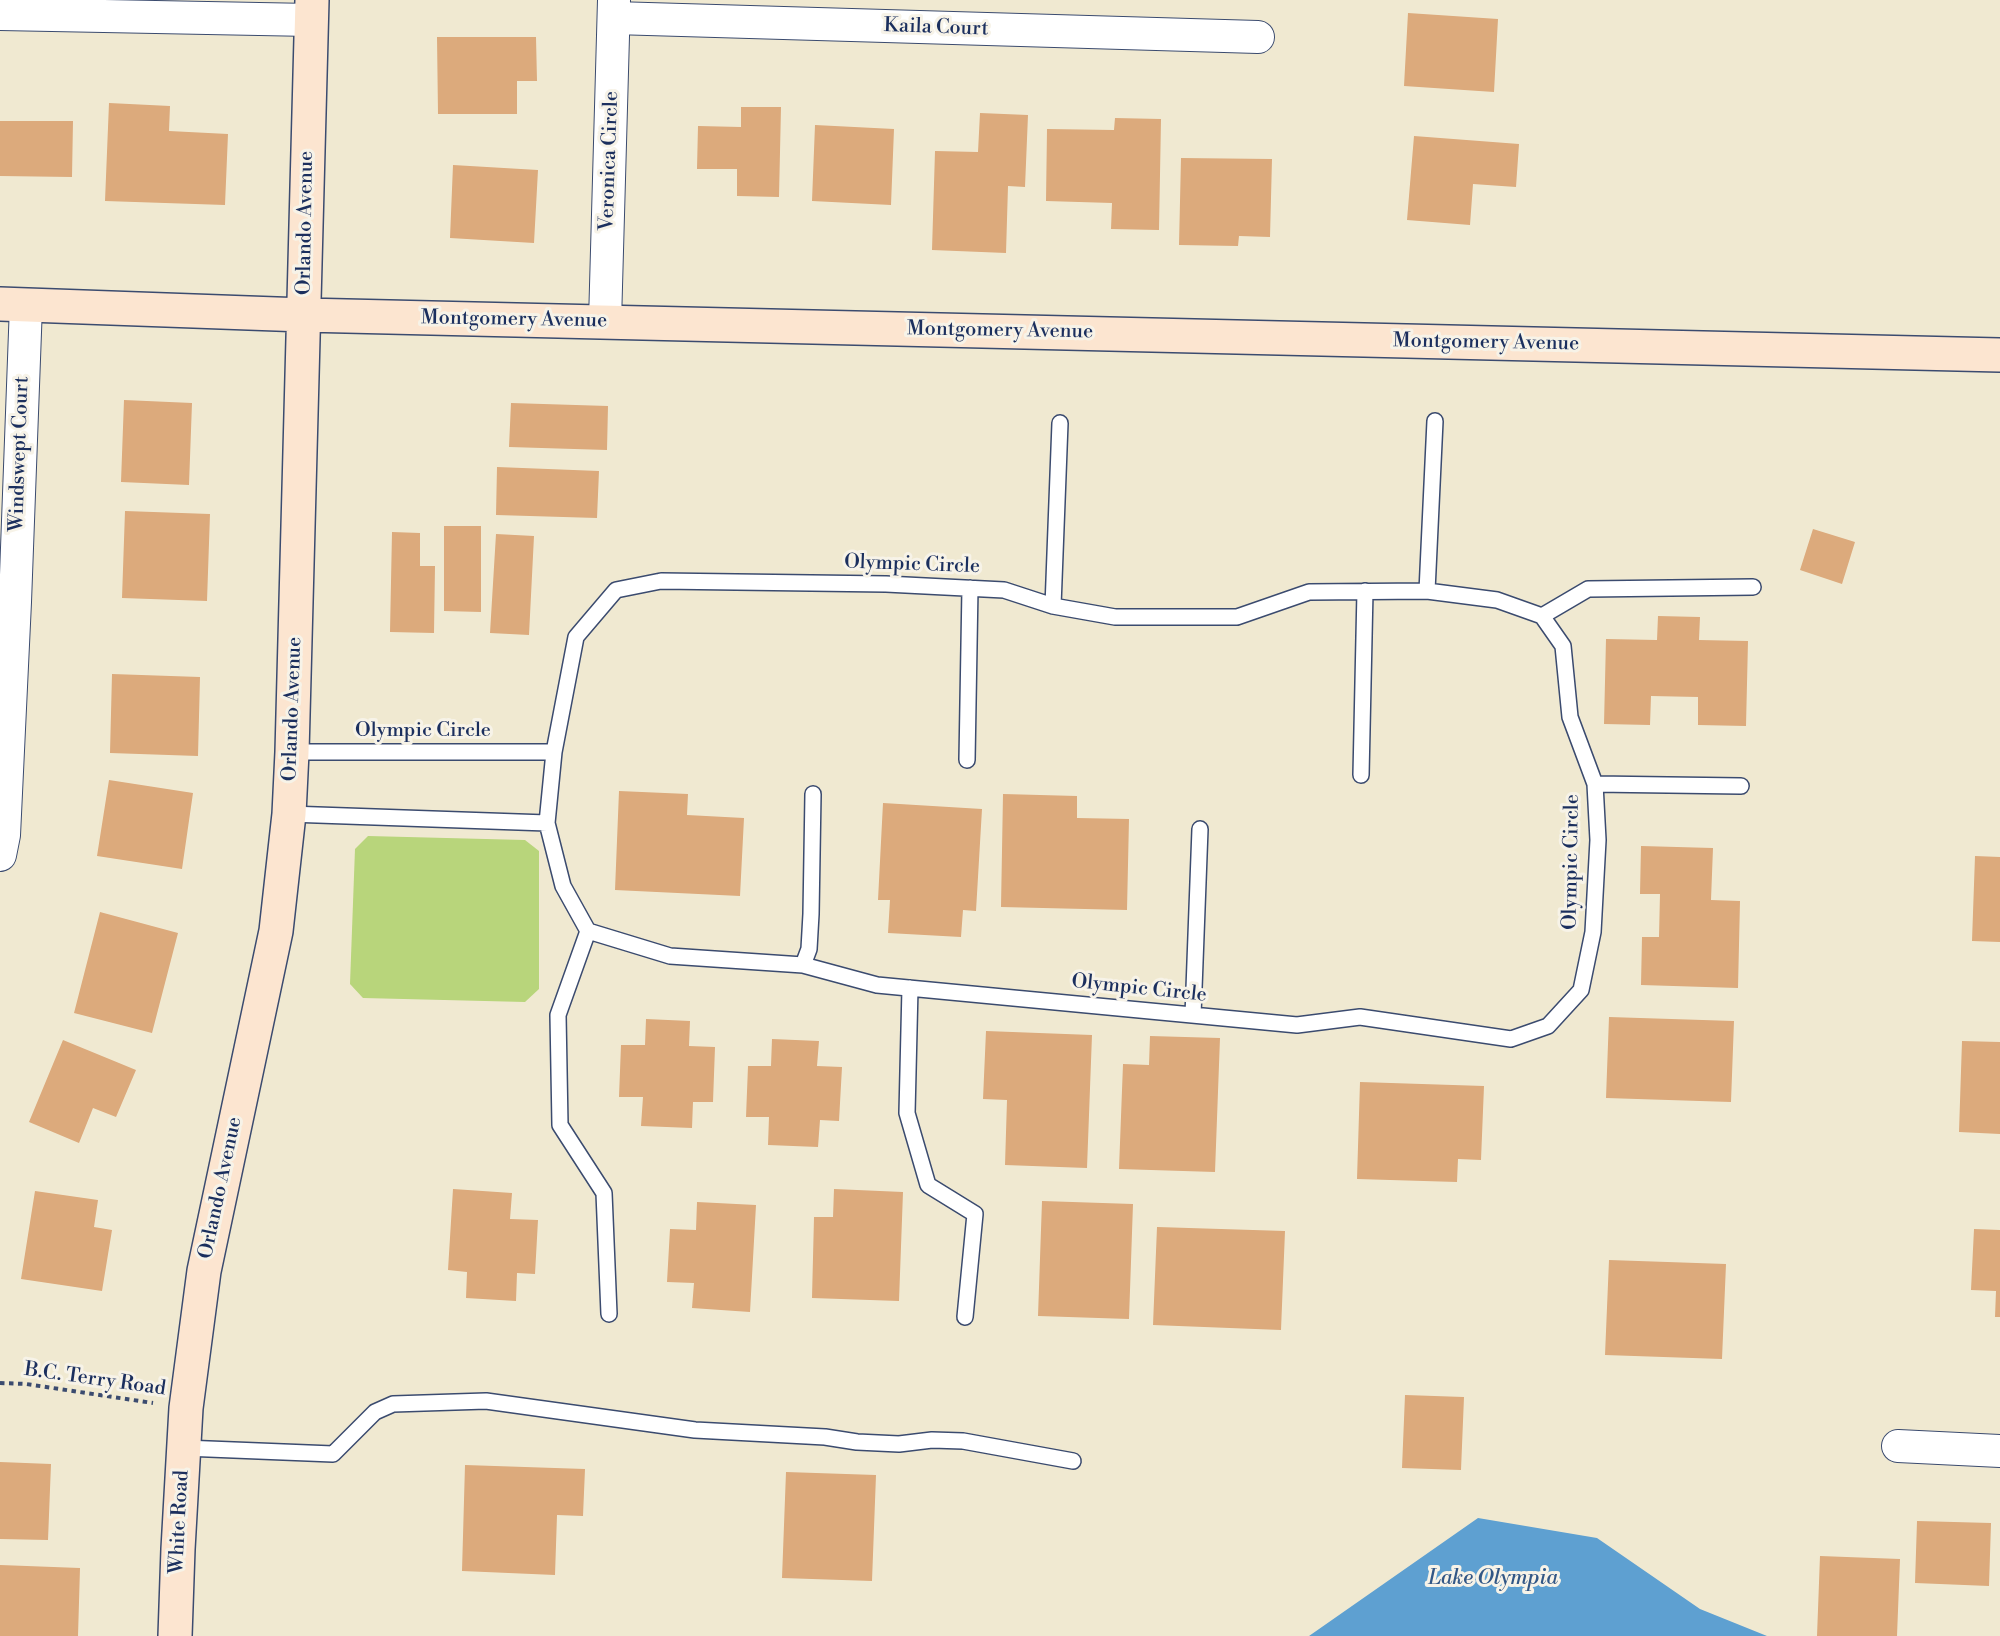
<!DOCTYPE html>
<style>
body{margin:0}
canvas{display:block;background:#f0e9d1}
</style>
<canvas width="2000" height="1636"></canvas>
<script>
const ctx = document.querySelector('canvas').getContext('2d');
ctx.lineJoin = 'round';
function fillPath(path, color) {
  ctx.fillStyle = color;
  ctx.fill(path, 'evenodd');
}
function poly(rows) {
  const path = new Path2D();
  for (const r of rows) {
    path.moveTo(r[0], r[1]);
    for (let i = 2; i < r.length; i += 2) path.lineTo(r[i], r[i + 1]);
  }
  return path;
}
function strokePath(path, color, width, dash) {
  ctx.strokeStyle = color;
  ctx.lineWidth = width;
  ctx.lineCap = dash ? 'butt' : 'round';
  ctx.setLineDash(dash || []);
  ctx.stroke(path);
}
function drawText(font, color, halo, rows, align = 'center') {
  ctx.font = font + ' "Libre Bodoni",serif';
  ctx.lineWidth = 6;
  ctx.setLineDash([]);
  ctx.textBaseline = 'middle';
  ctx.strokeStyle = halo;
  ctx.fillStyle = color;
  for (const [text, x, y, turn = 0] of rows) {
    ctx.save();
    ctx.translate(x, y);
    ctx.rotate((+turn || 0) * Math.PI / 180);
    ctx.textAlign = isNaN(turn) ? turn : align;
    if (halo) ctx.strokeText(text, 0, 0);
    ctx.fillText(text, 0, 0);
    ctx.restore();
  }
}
const green = poly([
 [368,836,525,840,539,851,539,989,525,1002,363,998,350,984,355,849]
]);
const water = poly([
 [1478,1518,1597,1538,1700,1609,1767,1636,1309,1636]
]);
const building = poly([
 [1408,13,1498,19,1494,92,1404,86],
 [437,37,536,37,537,81,517,81,517,114,438,114],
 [109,103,170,106,169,131,228,134,225,205,105,201],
 [741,107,781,107,779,197,737,196,737,169,697,169,698,126,741,127],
 [980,113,1028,115,1025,187,1008,186,1006,253,932,250,935,151,978,152],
 [1115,118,1161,119,1159,230,1111,229,1112,203,1046,201,1047,129,1114,130],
 [0,121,73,121,72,177,0,176],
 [815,125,894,129,891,205,812,201],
 [1414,136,1519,144,1516,187,1473,184,1470,225,1407,220],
 [1181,158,1272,159,1270,237,1239,236,1238,246,1179,245],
 [453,165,538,170,534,243,450,238],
 [124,400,192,403,189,485,121,482],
 [511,403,608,406,607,450,509,447],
 [497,467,599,471,597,518,496,515],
 [125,511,210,514,207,601,122,598],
 [444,526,481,526,481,612,444,611],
 [1813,529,1855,542,1842,584,1800,570],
 [392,532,420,533,420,566,435,566,434,633,390,632],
 [496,534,534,536,529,635,490,633],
 [1658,616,1700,617,1699,640,1748,641,1746,726,1698,725,1698,697,1651,696,1650,725,1604,724,1606,639,1657,640],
 [112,674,200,677,198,756,110,753],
 [109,780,193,793,182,869,97,856],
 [619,791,688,794,687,815,744,818,740,896,615,890],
 [1003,794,1077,796,1077,818,1129,819,1127,910,1001,907],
 [883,803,982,809,976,911,963,910,961,937,888,933,890,900,878,900],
 [1641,846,1713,848,1711,900,1740,901,1738,988,1641,985,1642,937,1659,937,1660,894,1640,894],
 [1975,856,2000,857,2000,942,1972,941],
 [100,912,178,933,152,1033,74,1013],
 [1609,1017,1734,1021,1731,1102,1606,1098],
 [646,1019,690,1021,689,1046,715,1047,713,1102,693,1102,692,1128,641,1126,643,1097,619,1097,621,1045,645,1045],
 [986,1031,1092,1035,1087,1168,1005,1165,1007,1100,983,1099],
 [1150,1036,1220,1038,1215,1172,1119,1169,1123,1064,1149,1065],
 [772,1039,819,1041,817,1066,842,1067,839,1121,820,1120,818,1147,768,1145,769,1117,746,1117,748,1066,771,1066],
 [63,1040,136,1070,116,1117,93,1108,79,1143,29,1122],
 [1962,1041,2000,1042,2000,1134,1959,1132],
 [1360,1082,1484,1086,1481,1160,1458,1159,1457,1182,1357,1179],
 [453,1189,512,1193,510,1219,538,1220,535,1274,517,1273,516,1301,466,1298,467,1272,448,1270],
 [834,1189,903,1192,899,1301,812,1298,814,1217,833,1217],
 [35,1191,98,1200,94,1227,112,1230,102,1291,21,1279],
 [1042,1201,1133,1204,1129,1319,1038,1316],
 [697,1202,756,1205,750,1312,692,1308,694,1283,667,1282,670,1229,696,1230],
 [1157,1227,1285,1231,1281,1330,1153,1325],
 [1974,1229,2000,1230,2000,1317,1995,1317,1996,1291,1971,1290],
 [1609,1260,1726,1264,1722,1359,1605,1355],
 [1405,1395,1464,1397,1461,1470,1402,1468],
 [0,1462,51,1464,48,1540,0,1539],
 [465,1465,585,1469,583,1516,557,1515,555,1575,462,1571],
 [786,1472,876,1475,872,1581,782,1578],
 [1917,1521,1991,1523,1989,1586,1915,1583],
 [1820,1556,1900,1559,1897,1636,1817,1636],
 [0,1565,80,1568,78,1636,0,1636]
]);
const path = poly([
 [0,1383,26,1384,153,1403]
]);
const lane = poly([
 [661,581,886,584,1004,590,1053,606,1115,617,1237,617,1309,592,1427,591,1497,600,1542,616,1563,646,1570,717,1595,784,1598,840,1593,932,1581,990,1548,1026,1511,1039,1360,1017,1297,1025,877,985,803,965,670,956,588,931,563,886,547,823,554,752,576,637,616,590,661,581],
 [1427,591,1435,421],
 [1053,606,1060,423],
 [1542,616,1588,589,1753,587],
 [292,752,554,752],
 [967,760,970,588],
 [1361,775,1365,591],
 [1595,784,1741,786],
 [289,814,547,823],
 [588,931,558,1015,560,1125,604,1193,609,1314],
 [803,965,809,949,811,914,813,794],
 [910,988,907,1113,928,1185,975,1214,965,1317],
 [1193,1015,1200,829],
 [184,1448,333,1454,375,1412,393,1404,486,1401,695,1430,825,1437,857,1442,899,1444,932,1440,963,1441,1073,1461]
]);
const street = poly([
 [0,14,311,20],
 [614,18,1258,37],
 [605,322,614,0],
 [0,855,4,835,15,602,26,305],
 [1898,1446,2000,1451]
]);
const secondary = poly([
 [0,304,304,315,2000,355],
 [175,1636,178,1549,186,1408,204,1271,276,931,289,814,292,752,312,0]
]);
const streetNames = [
 ["Kaila Court",936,28,2],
 ["Veronica Circle",610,161,-88],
 ["Orlando Avenue",306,223,-89],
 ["Montgomery Avenue",514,320,1],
 ["Montgomery Avenue",1000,331,1],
 ["Montgomery Avenue",1486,343,1],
 ["Windswept Court",20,454,-88],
 ["Olympic Circle",912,565,2],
 ["Orlando Avenue",293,709,-88],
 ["Olympic Circle",423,731],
 ["Olympic Circle",1572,862,-89],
 ["Olympic Circle",1139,989,6],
 ["Orlando Avenue",221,1188,-78],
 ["B.C. Terry Road",95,1380,8],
 ["White Road",180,1522,-87]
];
const waterNames = [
 ["Lake Olympia",1493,1579]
];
fillPath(green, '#b8d57b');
fillPath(water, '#5ea0d1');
fillPath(building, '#dcaa7c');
strokePath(lane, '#3b4b6f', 18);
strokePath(street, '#3b4b6f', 34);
strokePath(secondary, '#3b4b6f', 36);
strokePath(path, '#3b4b6f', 4, [4.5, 4.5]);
strokePath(lane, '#fff', 15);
strokePath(street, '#fff', 32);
strokePath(secondary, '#fce5d0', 33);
drawText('20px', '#1b2f5e', '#f7f3e8', streetNames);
drawText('italic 21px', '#325786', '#f7f3e8', waterNames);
</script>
